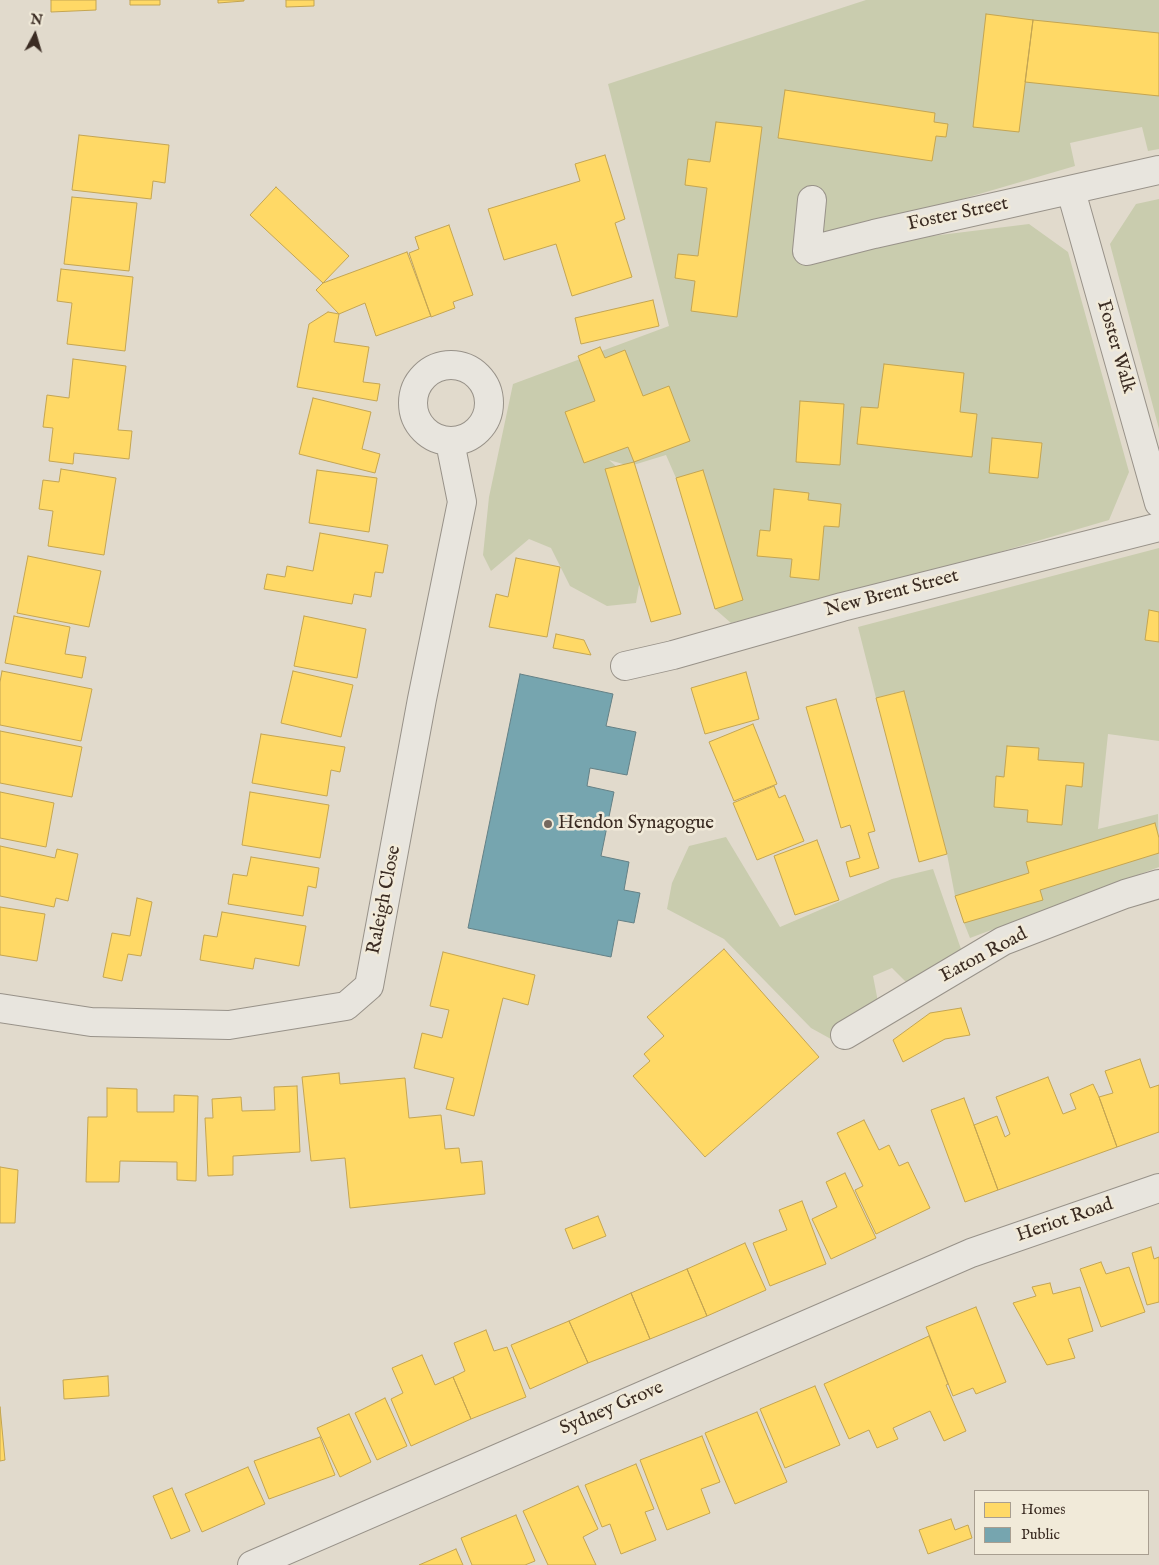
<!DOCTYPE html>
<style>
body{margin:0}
#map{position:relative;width:1159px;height:1565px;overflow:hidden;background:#e1dacc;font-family:"IM FELL English",serif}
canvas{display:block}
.legend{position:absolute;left:974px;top:1490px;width:175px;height:65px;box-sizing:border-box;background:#f1ead9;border:1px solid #a89e90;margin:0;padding:6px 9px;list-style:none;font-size:15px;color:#3a2b22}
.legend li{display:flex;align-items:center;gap:10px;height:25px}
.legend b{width:25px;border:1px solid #a89e90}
.north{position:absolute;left:10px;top:10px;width:50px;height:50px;-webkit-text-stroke:4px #f1ead9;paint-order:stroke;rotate:6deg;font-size:14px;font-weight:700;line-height:20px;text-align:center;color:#3a2b22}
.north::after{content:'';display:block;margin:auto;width:18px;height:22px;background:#3a2b22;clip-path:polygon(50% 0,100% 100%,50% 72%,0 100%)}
</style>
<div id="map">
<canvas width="1159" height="1565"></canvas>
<ul class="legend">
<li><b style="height:14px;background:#ffd966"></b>Homes</li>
<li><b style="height:14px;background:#76a5af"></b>Public</li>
</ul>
<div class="north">N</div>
</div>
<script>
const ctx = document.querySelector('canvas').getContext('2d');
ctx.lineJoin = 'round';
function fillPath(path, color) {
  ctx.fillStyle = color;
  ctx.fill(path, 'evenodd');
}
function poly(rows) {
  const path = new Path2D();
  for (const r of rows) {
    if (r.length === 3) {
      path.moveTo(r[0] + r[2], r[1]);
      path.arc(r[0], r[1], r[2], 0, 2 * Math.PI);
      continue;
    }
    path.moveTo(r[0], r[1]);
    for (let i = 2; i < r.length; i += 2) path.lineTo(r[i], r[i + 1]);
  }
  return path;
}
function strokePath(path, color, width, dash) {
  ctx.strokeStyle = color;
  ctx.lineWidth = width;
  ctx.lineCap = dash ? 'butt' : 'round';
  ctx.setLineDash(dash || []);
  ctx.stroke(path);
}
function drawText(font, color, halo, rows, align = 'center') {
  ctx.font = font + ' "IM FELL English",serif';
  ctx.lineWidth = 5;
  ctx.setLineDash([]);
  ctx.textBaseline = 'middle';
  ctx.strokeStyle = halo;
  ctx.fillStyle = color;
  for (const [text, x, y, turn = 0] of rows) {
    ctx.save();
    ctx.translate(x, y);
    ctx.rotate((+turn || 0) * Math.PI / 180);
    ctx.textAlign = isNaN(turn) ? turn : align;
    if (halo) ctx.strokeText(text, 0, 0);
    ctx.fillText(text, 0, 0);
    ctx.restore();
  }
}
const green = poly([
 [866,0,1159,0,1159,149,1148,151,1142,127,1070,143,1075,166,928,209,932,236,1029,224,1068,252,1129,472,1109,520,962,563,731,623,715,609,676,478,666,455,630,466,609,460,626,475,643,562,636,603,607,606,570,586,551,548,529,539,491,571,483,555,489,497,513,384,669,326,608,84],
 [1159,199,1159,429,1110,244,1136,204],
 [1159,548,1159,741,1108,734,1098,829,1158,814,1159,867,970,938,964,923,955,896,947,854,904,691,876,698,858,627],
 [726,837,780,927,892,879,933,869,961,949,908,984,892,968,873,976,879,1007,860,1037,849,1049,811,1028,724,939,667,909,672,883,689,846]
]);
const homes = poly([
 [51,0,96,0,96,10,51,12,51,0],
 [130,0,160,0,160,5,130,5,130,0],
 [218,0,244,0,244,1,218,3,218,0],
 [286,0,314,0,314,6,286,7,286,0],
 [986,14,1033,20,1019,132,973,127,986,14],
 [1033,20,1159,33,1159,96,1025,82,1033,20],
 [785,90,935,113,934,122,948,124,946,137,936,136,932,161,778,138,785,90],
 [716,122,762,127,737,317,691,311,695,281,675,278,678,254,698,256,707,188,685,185,688,159,710,162,716,122],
 [79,135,169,145,165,183,153,181,151,199,72,190,79,135],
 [605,155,625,219,615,223,632,277,572,296,556,244,504,260,488,209,580,181,575,164,605,155],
 [276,187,349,256,323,283,250,215,276,187],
 [72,197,137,203,129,271,64,264,72,197],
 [449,225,473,295,453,302,455,308,431,317,409,253,419,249,415,237,449,225],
 [407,252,431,316,376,336,365,303,339,314,316,290,323,283,407,252],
 [61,269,133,277,125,351,67,344,72,303,57,301,61,269],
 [653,300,659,326,581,344,575,318,653,300],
 [328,312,339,314,334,342,369,347,363,382,380,384,377,401,297,387,309,324,328,312],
 [600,347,605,358,625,350,643,396,669,386,690,441,634,462,628,447,584,463,565,412,595,401,578,356,600,347],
 [73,359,126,366,118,430,132,431,129,459,74,453,73,464,49,461,53,428,43,427,47,395,69,398,73,359],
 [884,364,964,373,960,412,977,414,972,457,857,444,861,407,878,408,884,364],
 [313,398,371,412,362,449,380,454,375,473,299,454,313,398],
 [800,401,844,404,840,465,796,462,800,401],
 [992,438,1042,443,1038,478,989,473,992,438],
 [634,462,681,614,651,622,605,469,634,462],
 [61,469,116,478,104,555,48,546,53,511,39,509,43,480,59,482,61,469],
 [317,470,377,478,369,532,309,523,317,470],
 [703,470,743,600,715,609,676,478,703,470],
 [774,489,809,493,808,500,841,504,839,527,824,526,819,580,790,577,792,559,757,556,760,530,770,531,774,489],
 [320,533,388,545,383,573,375,572,371,597,354,594,352,604,264,589,267,574,285,577,287,566,313,571,320,533],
 [28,556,101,571,89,627,17,613,28,556],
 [516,558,560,567,547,637,489,627,496,594,508,597,516,558],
 [1149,610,1159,612,1159,642,1145,640,1149,610],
 [14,616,70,627,65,654,86,657,82,678,5,663,14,616],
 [304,616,366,629,357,678,294,666,304,616],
 [556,634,584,640,591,655,553,648,556,634],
 [2,671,92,689,81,741,0,725,0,682,2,671],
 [293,671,353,685,341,737,281,723,293,671],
 [746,672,759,719,705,734,691,688,746,672],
 [904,691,947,854,919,862,876,698,904,691],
 [836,699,875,831,868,833,879,868,850,877,846,862,860,858,850,825,841,828,806,707,836,699],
 [753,724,777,784,734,801,709,742,753,724],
 [0,731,82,747,72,797,0,783,0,731],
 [261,734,345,747,340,772,331,770,327,796,252,783,261,734],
 [1007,746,1039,748,1038,760,1084,763,1082,787,1066,785,1062,825,1027,822,1028,810,994,807,996,776,1004,777,1007,746],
 [774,786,779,798,785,795,804,841,757,860,733,803,774,786],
 [0,792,54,803,46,847,0,838,0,792],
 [250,792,329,805,320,858,242,845,250,792],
 [1155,823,1159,838,1159,853,1040,890,1043,900,964,923,955,896,1029,873,1026,862,1155,823],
 [817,840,839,900,795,915,774,856,817,840],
 [0,846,55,858,57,849,78,854,68,901,56,898,54,907,0,896,0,846],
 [251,857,319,868,316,888,308,886,303,916,228,904,233,874,247,876,251,857],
 [137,898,152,902,141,956,128,954,122,981,103,977,112,933,130,936,137,898],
 [0,907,45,914,37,961,0,955,0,907],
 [222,912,306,926,299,966,255,958,253,969,200,960,204,935,217,937,222,912],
 [724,949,819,1057,705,1157,633,1076,650,1061,644,1054,664,1036,647,1017,724,949],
 [443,952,535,975,528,1005,503,998,474,1116,446,1109,454,1078,414,1068,422,1033,442,1038,449,1010,430,1006,443,952],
 [961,1008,970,1035,945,1039,903,1062,893,1040,930,1013,961,1008],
 [1140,1059,1150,1088,1159,1085,1159,1132,1117,1147,1099,1097,1113,1093,1105,1071,1140,1059],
 [339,1073,340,1084,405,1078,409,1118,441,1115,445,1149,459,1148,461,1163,482,1161,485,1194,350,1208,345,1158,311,1161,302,1077,339,1073],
 [1048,1077,1063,1114,1076,1109,1070,1094,1093,1084,1099,1097,1117,1147,998,1190,974,1125,997,1116,1005,1137,1010,1134,996,1097,1048,1077],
 [297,1086,300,1152,233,1156,233,1175,208,1176,205,1118,213,1118,212,1099,241,1097,242,1111,275,1110,274,1087,297,1086],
 [107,1088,137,1089,137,1112,174,1112,174,1095,198,1096,196,1181,177,1180,177,1162,120,1161,119,1182,86,1182,88,1117,107,1117,107,1088],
 [964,1098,998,1190,965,1202,931,1110,964,1098],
 [864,1120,879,1150,889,1145,899,1166,908,1162,930,1208,876,1234,855,1190,863,1186,837,1133,864,1120],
 [0,1167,18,1170,15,1223,0,1223,0,1167],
 [845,1173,876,1238,831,1259,812,1219,837,1207,826,1182,845,1173],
 [802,1201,826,1264,770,1286,753,1243,787,1230,779,1210,802,1201],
 [598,1216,606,1236,573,1249,565,1229,598,1216],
 [745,1243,766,1290,707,1316,687,1269,745,1243],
 [1151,1247,1154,1259,1159,1257,1159,1302,1147,1305,1132,1253,1151,1247],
 [1101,1262,1106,1274,1129,1267,1145,1312,1101,1327,1080,1269,1101,1262],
 [687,1269,707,1316,650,1339,631,1293,687,1269],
 [1050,1283,1053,1294,1080,1287,1093,1331,1068,1339,1075,1358,1047,1365,1013,1303,1036,1296,1032,1287,1050,1283],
 [631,1293,650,1339,588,1363,569,1321,631,1293],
 [976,1307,1006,1382,976,1394,973,1388,953,1396,926,1327,976,1307],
 [569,1321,588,1363,530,1389,511,1345,569,1321],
 [486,1330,494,1351,507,1347,526,1397,471,1419,453,1377,465,1371,454,1343,486,1330],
 [929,1336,948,1384,946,1385,966,1431,944,1441,930,1411,893,1428,898,1439,877,1448,869,1430,849,1439,824,1384,929,1336],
 [422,1355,435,1385,453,1377,471,1419,411,1446,391,1399,403,1393,392,1368,422,1355],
 [108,1376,109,1396,64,1399,63,1380,108,1376],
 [815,1386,840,1445,785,1468,760,1409,815,1386],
 [385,1398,407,1446,377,1460,355,1413,385,1398],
 [0,1407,5,1460,0,1461,0,1407],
 [757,1412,787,1482,735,1504,705,1433,757,1412],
 [349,1414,371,1462,340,1477,317,1428,349,1414],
 [702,1436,720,1482,701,1489,710,1513,667,1530,640,1460,702,1436],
 [320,1437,335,1475,269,1499,254,1461,320,1437],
 [636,1464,654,1509,645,1512,656,1540,621,1554,610,1524,602,1527,585,1485,636,1464],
 [248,1467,265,1504,202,1532,185,1494,248,1467],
 [578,1486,598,1529,583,1537,596,1565,548,1565,523,1511,578,1486],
 [172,1488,190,1531,171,1539,153,1496,172,1488],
 [516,1515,535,1561,525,1565,472,1565,461,1538,516,1515],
 [951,1519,955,1530,968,1525,972,1538,928,1554,919,1530,951,1519],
 [456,1549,463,1565,419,1565,456,1549]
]);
const public = poly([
 [520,674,613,694,606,726,636,732,627,775,590,768,587,786,614,792,601,856,629,862,624,890,640,893,634,923,618,920,611,957,468,928,520,674]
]);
const minor = poly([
 [1071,191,1159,503],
 [812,200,807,251,874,234,1159,170],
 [451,403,38],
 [625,666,673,655,842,607,1159,527],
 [0,1008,91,1022,229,1025,346,1006,369,986,422,699,462,502,450,442],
 [845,1035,1003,941,1125,894,1159,884],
 [252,1565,971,1253,1159,1188]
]);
const markers = [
 [548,824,5,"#74685e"]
];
const streetNames = [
 ["Foster Street",958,215,-12],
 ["Foster Walk",1115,347,74],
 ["New Brent Street",892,594,-15],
 ["Raleigh Close",385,900,-79],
 ["Eaton Road",984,956,-28],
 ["Heriot Road",1065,1221,-19],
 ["Sydney Grove",612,1409,-23]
];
const poiNames = [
 ["Hendon Synagogue",558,824]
];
fillPath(green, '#c9ccae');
fillPath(homes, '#ffd966');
strokePath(homes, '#c4a552', 1);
fillPath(public, '#76a5af');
strokePath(public, '#648085', 1);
strokePath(minor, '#989289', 30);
strokePath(minor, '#e8e5de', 28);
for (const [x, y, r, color] of markers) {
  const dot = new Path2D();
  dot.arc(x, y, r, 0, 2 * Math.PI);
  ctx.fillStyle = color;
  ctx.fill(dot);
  strokePath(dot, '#f1ead9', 2);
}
drawText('19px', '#3a2b22', '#f1ead9', streetNames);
drawText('19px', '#3a2b22', '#f1ead9', poiNames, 'left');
</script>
